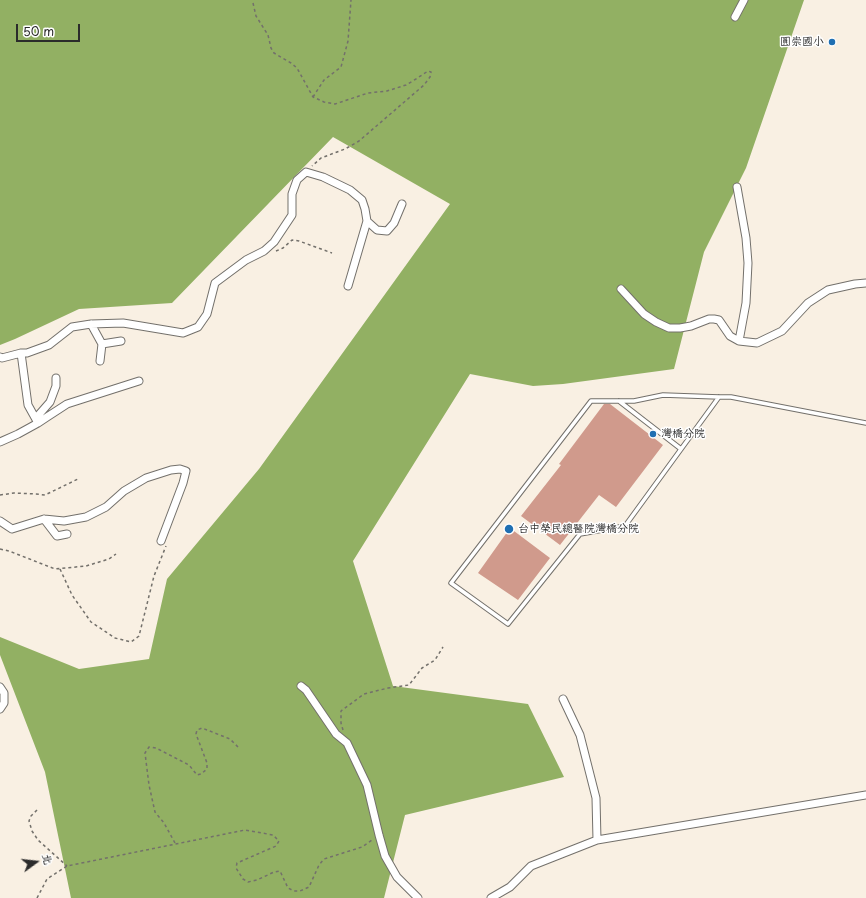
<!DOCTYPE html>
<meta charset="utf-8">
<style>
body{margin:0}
#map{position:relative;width:866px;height:898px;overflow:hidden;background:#f9f0e3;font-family:"Playpen Sans","LXGW WenKai TC",sans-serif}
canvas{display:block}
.north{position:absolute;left:16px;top:842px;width:40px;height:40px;-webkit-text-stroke:3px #fff;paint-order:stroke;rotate:75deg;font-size:11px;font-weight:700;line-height:16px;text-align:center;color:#2b2b2b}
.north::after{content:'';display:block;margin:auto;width:14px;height:18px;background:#2b2b2b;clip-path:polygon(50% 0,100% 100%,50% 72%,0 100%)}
.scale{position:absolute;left:16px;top:24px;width:64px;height:18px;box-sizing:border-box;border:2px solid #2b2b2b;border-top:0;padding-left:5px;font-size:12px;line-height:14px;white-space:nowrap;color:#2b2b2b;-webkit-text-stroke:3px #fff;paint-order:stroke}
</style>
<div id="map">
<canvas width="866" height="898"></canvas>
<div class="north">北</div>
<div class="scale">50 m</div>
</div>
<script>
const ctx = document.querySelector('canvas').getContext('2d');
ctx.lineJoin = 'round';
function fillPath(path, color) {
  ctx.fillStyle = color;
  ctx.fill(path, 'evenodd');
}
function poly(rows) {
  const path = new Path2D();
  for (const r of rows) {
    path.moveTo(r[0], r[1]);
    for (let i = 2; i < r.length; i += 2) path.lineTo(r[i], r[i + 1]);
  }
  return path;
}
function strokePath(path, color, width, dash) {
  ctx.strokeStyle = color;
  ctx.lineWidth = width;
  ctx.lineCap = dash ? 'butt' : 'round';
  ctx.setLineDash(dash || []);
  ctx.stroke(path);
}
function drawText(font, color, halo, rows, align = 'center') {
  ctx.font = font + ' "Playpen Sans","LXGW WenKai TC",sans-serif';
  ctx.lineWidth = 3;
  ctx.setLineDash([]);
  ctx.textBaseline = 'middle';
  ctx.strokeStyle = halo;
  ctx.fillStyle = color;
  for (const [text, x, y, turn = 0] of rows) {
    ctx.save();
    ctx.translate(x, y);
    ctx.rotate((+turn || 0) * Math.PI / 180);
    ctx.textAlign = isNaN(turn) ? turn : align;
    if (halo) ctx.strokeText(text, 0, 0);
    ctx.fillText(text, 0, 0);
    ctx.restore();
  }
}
const forest = poly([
 [0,0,804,0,746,168,704,252,674,369,563,384,533,386,470,374,353,561,393,686,528,704,564,777,405,815,384,898,71,898,45,772,0,655,0,637,79,669,149,659,167,579,259,469,450,204,333,137,172,303,79,309,15,339,0,345]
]);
const building = poly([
 [604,404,610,404,663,445,616,507,599,495,560,545,521,516,561,465,559,464],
 [510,528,550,558,518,600,478,573]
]);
const path = poly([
 [253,3,256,16,268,35,271,48,274,53,291,63,297,68,313,97,324,102,335,104,368,93,387,91,406,85,416,79,428,71,431,72,430,77,424,85,359,141,345,149,321,158,312,166],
 [313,97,324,80,341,67,348,41,351,0],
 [276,251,283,248,292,240,299,241,332,253],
 [0,495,14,493,36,494,45,495,78,479],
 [0,549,9,551,55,569,86,566,109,559,116,554],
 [60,569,72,595,91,622,115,638,131,642,139,636,154,576,166,546],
 [343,730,341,723,341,711,364,694,388,688,409,685,422,668,435,660,443,647],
 [37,810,31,816,29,821,32,831,38,840,67,866],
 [175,843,164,823,155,812,149,785,145,753,149,747,156,748,189,765,197,775,201,774,207,769,207,763,196,734,197,730,202,728,230,739,238,747],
 [37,898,47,879,67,866,245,830,273,835,279,841,276,846,237,863,236,868,243,879,248,882,257,880,274,872,280,871,288,888,294,891,300,891,309,887,319,865,324,859,362,847,372,840]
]);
const lane = poly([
 [719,397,625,526,580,534,508,624,451,583,591,401,634,401,663,395,719,397,731,397,866,423],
 [619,401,681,449]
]);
const street = poly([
 [735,17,744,0],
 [737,187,746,238,748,263,746,303,739,341],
 [367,221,377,230,387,231,394,223,402,204],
 [621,289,644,314,656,322,669,328,680,328,691,326,709,319,714,319,719,320,730,336,739,341,757,343,782,331,808,303,828,290,855,284,866,283],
 [91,324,102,344,121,341],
 [0,357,2,358,21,353,27,353,49,345,72,327,91,324,123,323,183,333,198,327,207,314,215,283,246,260,264,251,274,242,292,215,292,194,297,180,306,172,323,177,350,190,362,200,365,209,367,221,348,286],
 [100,361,102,344],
 [36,418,50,402,56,386,56,378],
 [38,423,47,417,67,404,139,381],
 [0,442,18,434,38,423,28,405,21,353],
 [44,519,57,536,67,534],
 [0,521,12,529,44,519,64,521,86,517,106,507,124,491,146,478,171,470,180,469,186,471,183,483,161,541],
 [301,686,306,690,336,734,347,743,367,785,379,835,385,856,397,877,418,898],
 [0,687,4,693,4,703,0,709],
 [563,699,580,735,596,798,597,840],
 [491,898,510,887,531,866,597,840,866,795]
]);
const markers = [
 [832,42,4,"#1f6fb2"],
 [653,434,4,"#1f6fb2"],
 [509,529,5,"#1f6fb2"]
];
const poiNames = [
 ["圓崇國小",824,42,"right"],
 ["灣橋分院",661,434],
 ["台中榮民總醫院灣橋分院",518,529]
];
fillPath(forest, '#92b063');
fillPath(building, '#d09a8c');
strokePath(lane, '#73706b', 5.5);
strokePath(street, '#73706b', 9);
strokePath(path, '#73706b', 1.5, [3, 3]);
strokePath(lane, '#fff', 3.5);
strokePath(street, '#fff', 7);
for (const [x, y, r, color] of markers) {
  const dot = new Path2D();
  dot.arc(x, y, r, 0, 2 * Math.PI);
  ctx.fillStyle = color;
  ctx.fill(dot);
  strokePath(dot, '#fff', 1.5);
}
drawText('11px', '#2b2b2b', '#fff', poiNames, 'left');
</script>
